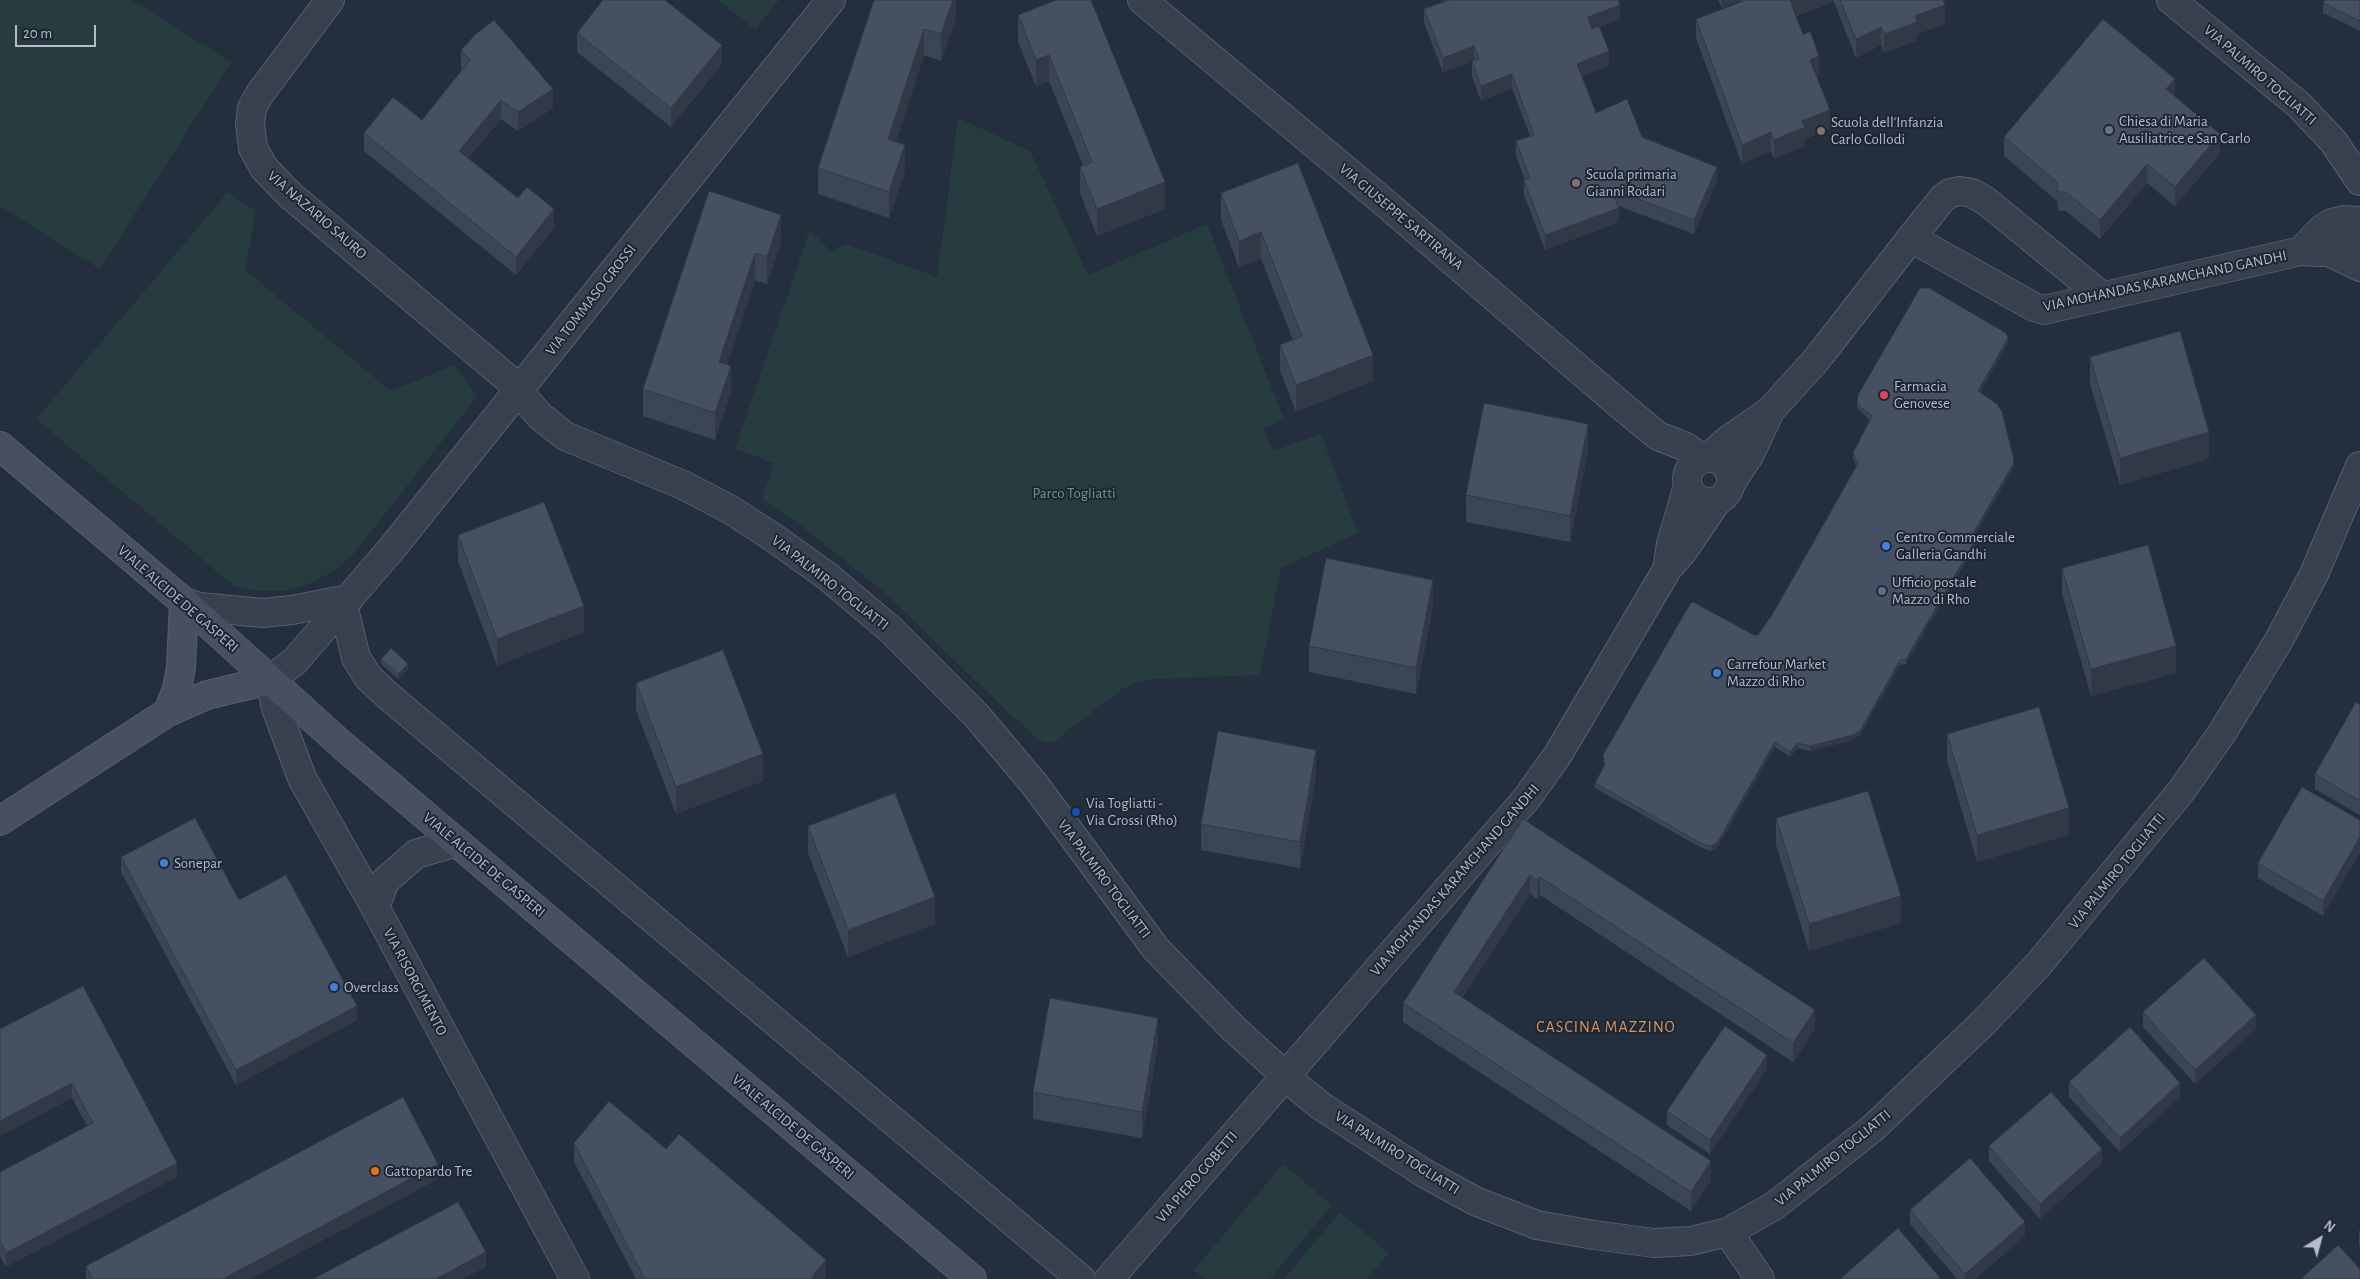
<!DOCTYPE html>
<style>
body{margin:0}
#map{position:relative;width:2360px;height:1279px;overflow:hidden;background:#242f3e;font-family:"Alegreya Sans",sans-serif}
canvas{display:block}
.north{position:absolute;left:2295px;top:1214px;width:50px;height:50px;-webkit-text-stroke:4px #1d2633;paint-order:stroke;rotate:37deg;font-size:14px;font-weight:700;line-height:20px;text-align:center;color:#b4bcc9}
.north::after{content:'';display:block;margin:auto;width:18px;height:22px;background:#b4bcc9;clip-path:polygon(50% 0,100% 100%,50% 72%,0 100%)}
.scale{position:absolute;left:15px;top:25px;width:81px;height:22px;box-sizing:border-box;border:2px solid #b4bcc9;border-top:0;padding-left:6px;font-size:15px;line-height:18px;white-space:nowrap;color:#b4bcc9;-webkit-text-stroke:4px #1d2633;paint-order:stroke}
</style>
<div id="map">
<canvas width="2360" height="1279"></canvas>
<div class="north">N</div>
<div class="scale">20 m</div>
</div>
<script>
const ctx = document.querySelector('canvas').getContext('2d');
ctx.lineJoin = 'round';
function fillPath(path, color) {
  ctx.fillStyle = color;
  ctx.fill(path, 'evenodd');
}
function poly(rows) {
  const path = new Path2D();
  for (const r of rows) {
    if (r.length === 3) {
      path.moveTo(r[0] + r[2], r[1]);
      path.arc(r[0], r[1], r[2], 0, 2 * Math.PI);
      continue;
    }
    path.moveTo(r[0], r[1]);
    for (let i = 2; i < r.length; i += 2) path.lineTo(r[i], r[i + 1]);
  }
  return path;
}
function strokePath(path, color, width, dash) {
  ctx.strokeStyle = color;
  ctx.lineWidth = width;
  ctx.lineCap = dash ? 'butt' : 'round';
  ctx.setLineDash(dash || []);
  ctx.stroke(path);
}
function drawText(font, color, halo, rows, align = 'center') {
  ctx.font = font + ' "Alegreya Sans",sans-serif';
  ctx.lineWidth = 4;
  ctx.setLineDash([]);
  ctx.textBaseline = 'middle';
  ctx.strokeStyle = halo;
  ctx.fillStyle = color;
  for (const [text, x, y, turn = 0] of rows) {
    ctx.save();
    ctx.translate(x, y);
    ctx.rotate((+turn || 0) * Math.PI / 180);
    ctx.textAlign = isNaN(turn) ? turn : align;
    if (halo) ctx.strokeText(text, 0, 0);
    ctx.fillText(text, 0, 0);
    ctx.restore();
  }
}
const green = poly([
 [0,0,132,0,231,62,100,269,0,206],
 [718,0,779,0,755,30],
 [958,118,1030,151,1088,275,1207,224,1284,419,1264,429,1273,451,1321,434,1358,533,1281,568,1260,675,1156,679,1139,682,1122,689,1055,741,1046,743,1036,737,1010,714,886,594,804,528,762,499,774,463,735,449,810,229,830,251,846,244,937,277],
 [228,192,256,211,245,270,391,391,454,365,477,397,351,557,330,573,308,584,285,591,258,591,234,586,36,419],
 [1283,1164,1332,1205,1270,1279,1205,1279,1194,1270],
 [1340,1212,1389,1253,1367,1279,1284,1279]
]);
const street = poly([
 [330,0,259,95,252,108,250,124,253,148,264,168,290,195,507,378,540,416,565,436,683,485,731,510,774,538,827,576,890,629,976,715,1035,785,1156,949,1233,1028,1301,1090,1321,1106,1424,1173,1475,1201,1537,1225,1594,1235,1654,1243,1691,1241,1728,1232,1774,1206,1873,1128,1984,1022,2038,965,2182,790,2222,733,2279,640,2314,574,2360,466],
 [1142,0,1378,197,1624,408,1658,436,1686,447,1703,459],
 [2171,0,2299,105,2333,141,2360,181],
 [1911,238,2034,307,2044,310,2301,251,2320,252,2344,249,2360,240],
 [2301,251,2322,229,2332,223,2344,220,2360,221],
 [2329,252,2360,267],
 [1708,458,1728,440,1770,411,1817,359,1911,238,1943,198,1950,193,1960,191,1972,193,1986,201,2102,296],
 [1709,480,22],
 [1731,483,1750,454,1770,411],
 [1668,564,1671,544,1688,486],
 [184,602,200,607,263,613,292,610,349,599],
 [343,605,356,658,368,677,387,695,1081,1279],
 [375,907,385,881,416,854,457,842],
 [1728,1232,1760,1279],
 [575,1279,375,907,302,778,276,708,270,680,295,661,393,547,831,0],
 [1109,1279,1527,798,1557,756,1668,568,1683,551,1717,501]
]);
const secondary = poly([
 [0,446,184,602,342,745,972,1279],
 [168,712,177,689,181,667,184,602],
 [0,821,168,712,207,695,270,680]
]);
const wall = poly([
 [874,0,956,0,956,18,941,61,924,55,896,142,905,171,889,218,818,194,818,168],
 [1444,0,1618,0,1620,19,1599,27,1609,65,1582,76,1596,113,1642,137,1717,181,1694,234,1618,206,1619,222,1545,250,1524,195,1524,180,1525,180,1516,156,1516,141,1530,136,1512,88,1481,101,1472,76,1472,62,1443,72,1424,23,1424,9,1445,2],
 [1718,0,1739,0,1722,8],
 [1740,0,1943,0,1945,24,1917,34,1917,41,1884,53,1881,45,1856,58,1834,2,1796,16,1819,75,1817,76,1830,129,1805,139,1805,146,1774,159,1771,151,1742,164,1696,38,1696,19,1741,3],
 [2360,0,2360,31,2323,13,2323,3],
 [1018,15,1165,209,1097,236,1080,193,1080,167,1083,165,1049,81,1036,86,1018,42],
 [577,33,722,64,671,127,577,52],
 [461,50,553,108,518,131,501,119,468,158,554,228,516,275,364,151,364,133,422,120,462,70,461,69],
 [2175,97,2220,153,2175,206,2147,183,2100,239,2066,211,2058,211,2057,201,2004,156,2004,137],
 [1298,163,1373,381,1296,412,1280,371,1280,345,1293,340,1261,259,1239,267,1221,220,1221,193],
 [709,191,781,242,767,284,755,280,727,365,731,392,715,440,643,416,643,389],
 [2008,343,1980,393,2014,465,2013,469,1975,535,1977,543,1906,664,1900,665,1860,735,1853,740,1810,751,1798,748,1790,757,1775,747,1717,848,1711,851,1702,848,1595,788,1595,783,1604,766,1603,755,1754,635,1758,635,1772,615,1856,466,1853,458,1853,453,1870,420,1859,410,1857,407,1857,402],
 [2090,357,2209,459,2120,485,2090,384],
 [1588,451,1570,542,1466,522,1466,495],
 [458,535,584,632,497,666,458,561],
 [2062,568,2176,673,2091,696,2062,594],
 [1433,607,1416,694,1309,672,1309,646],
 [381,659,408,669,398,679,381,664],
 [636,683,763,781,676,814,636,710],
 [2360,705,2360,815,2315,789,2315,774],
 [1947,734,2069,835,1977,862,1947,760],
 [1316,776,1300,868,1201,850,1201,824],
 [1776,818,1901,923,1809,951,1776,845],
 [1523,819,1815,1029,1793,1062,1540,895,1537,899,1530,894,1462,998,1711,1180,1691,1211,1403,1022,1403,1003],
 [2360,820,2360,852,2323,916,2258,878,2258,863],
 [808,826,935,924,848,957,808,853],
 [121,857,239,900,357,1020,236,1085,121,872],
 [83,986,177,1177,6,1267,0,1256,0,1172,87,1126,72,1098,0,1136],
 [2143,1012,2256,1029,2195,1084,2143,1027],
 [1158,1044,1142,1138,1033,1119,1033,1092],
 [1767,1069,1710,1154,1667,1125,1667,1111],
 [2069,1082,2180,1097,2120,1152,2069,1097],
 [574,1143,666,1149,826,1279,636,1279,574,1162],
 [1989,1146,2102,1163,2040,1219,1989,1161],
 [438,1179,250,1279,86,1279,86,1266],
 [1910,1210,2025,1236,1975,1279,1957,1279,1910,1224],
 [2360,1230,2360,1247,2359,1245,2359,1231]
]);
const shadedWall = poly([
 [953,0,956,0,956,18,941,61,941,34],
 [1722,0,1739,0,1722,8],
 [1789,0,1834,0,1834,2,1789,18],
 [1620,5,1620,19,1588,31,1588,17],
 [1945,5,1945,24,1917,34,1917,41,1884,53,1884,34,1915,16],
 [1881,27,1881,45,1856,58,1856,39],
 [924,29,924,55,888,166,888,139],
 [722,45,722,64,671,127,671,108],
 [1474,46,1474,61,1443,72,1443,58],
 [1609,51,1609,65,1577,78,1577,64],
 [1049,55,1049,81,1036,86,1036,60],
 [1819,56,1819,75,1810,79,1810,60],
 [1512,74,1512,88,1481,101,1481,86],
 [2175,79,2175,98,2166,89],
 [553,89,553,108,518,131,518,112],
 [501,100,501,119,459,170,459,151],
 [1830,110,1830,129,1805,139,1805,146,1774,159,1774,140,1802,121],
 [1771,132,1771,151,1742,164,1742,145],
 [2220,134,2220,153,2175,206,2175,187],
 [905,145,905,171,889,218,889,192],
 [2147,164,2147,183,2100,239,2100,220],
 [1717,167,1717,181,1694,234,1694,220],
 [1165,182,1165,209,1097,236,1097,209],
 [1619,208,1619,222,1545,250,1545,235],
 [554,209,554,228,516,275,516,257],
 [781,215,781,242,767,284,767,257],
 [1261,232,1261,259,1239,267,1239,241],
 [755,253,755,280,719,389,719,362],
 [2008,338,2008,343,1978,396,1978,391],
 [1373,355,1373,381,1296,412,1296,385],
 [731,366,731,392,715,440,715,413],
 [1588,424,1588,451,1570,542,1570,516],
 [2209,432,2209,459,2120,485,2120,458],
 [2014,460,2013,469,1974,537,1974,532],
 [1977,538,1977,543,1906,664,1906,659],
 [1433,580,1433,607,1416,694,1416,668],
 [584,606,584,632,497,666,497,639],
 [2176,646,2176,673,2091,696,2091,669],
 [1900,660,1900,665,1860,735,1853,740,1810,751,1810,746],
 [408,664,408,669,398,679,398,674],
 [1775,742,1775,747,1717,848,1711,851,1711,846],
 [1798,743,1798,748,1790,757,1790,752],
 [1316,750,1316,776,1300,868,1300,842],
 [763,754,763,781,676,814,676,787],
 [2069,808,2069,835,1977,862,1977,835],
 [2360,837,2360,852,2323,916,2323,901],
 [1530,875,1530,894,1454,1011,1454,992],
 [1540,877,1540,895,1537,899,1537,880],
 [1901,896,1901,923,1809,951,1809,924],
 [935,897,935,924,848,957,848,930],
 [357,1006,357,1020,236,1085,236,1070],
 [1815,1010,1815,1029,1793,1062,1793,1043],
 [2256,1015,2256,1029,2195,1084,2195,1070],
 [1158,1018,1158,1044,1142,1138,1142,1112],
 [1767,1055,1767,1069,1710,1154,1710,1140],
 [72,1083,72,1098,0,1136,0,1121],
 [2180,1083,2180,1097,2120,1152,2120,1138],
 [2102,1149,2102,1163,2040,1219,2040,1204],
 [1711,1161,1711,1180,1691,1211,1691,1192],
 [177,1163,177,1177,6,1267,6,1253],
 [438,1164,438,1179,250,1279,223,1279],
 [2025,1222,2025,1236,1975,1279,1965,1279,1965,1274],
 [486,1252,486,1267,463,1279,436,1279],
 [826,1260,826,1279,812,1279,812,1277]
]);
const building = poly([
 [603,0,665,0,722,45,671,108,577,33,603,0],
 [874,0,953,0,941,34,924,29,888,139,905,145,889,192,818,168,874,0],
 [1056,0,1091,0,1165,182,1097,209,1080,167,1092,162,1049,55,1036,60,1018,15,1056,0],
 [1449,0,1618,0,1620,5,1588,17,1592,29,1599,26,1609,51,1577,64,1596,113,1627,99,1642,137,1717,167,1694,220,1611,189,1619,208,1545,235,1524,180,1530,178,1516,141,1534,135,1512,74,1481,86,1472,61,1479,59,1474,46,1443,58,1424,9,1449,0],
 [1746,0,1790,0,1803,35,1810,31,1819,56,1810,60,1830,110,1802,121,1805,127,1774,140,1771,132,1742,145,1696,19,1746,0],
 [1840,0,1943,0,1945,5,1915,16,1917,22,1884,34,1881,27,1856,39,1840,0],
 [2325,0,2360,0,2360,21,2323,3,2325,0],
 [2103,19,2175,79,2166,89,2220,134,2175,187,2147,164,2100,220,2066,192,2058,192,2057,182,2004,137,2103,19],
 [494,20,553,89,518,112,501,100,459,151,518,198,527,187,554,209,516,257,364,133,393,97,422,120,470,60,461,50,476,34,494,20],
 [1298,163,1373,355,1296,385,1280,345,1302,336,1261,232,1239,241,1221,193,1298,163],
 [709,191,781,215,767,257,755,253,719,362,731,366,715,413,643,389,709,191],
 [1920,288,1929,288,2006,333,2008,338,1978,391,1997,404,2002,412,2014,460,2013,464,1974,532,1977,538,1906,659,1900,660,1860,731,1853,735,1810,746,1798,743,1790,752,1775,742,1717,843,1711,846,1702,844,1595,783,1605,765,1603,755,1690,604,1693,602,1754,635,1758,635,1772,615,1858,464,1853,453,1872,416,1859,406,1857,402,1858,395,1920,288],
 [2180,331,2209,432,2120,458,2090,357,2180,331],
 [1484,403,1588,424,1570,516,1466,495,1484,403],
 [544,502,584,606,497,639,458,535,544,502],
 [2148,545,2176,646,2091,669,2062,568,2148,545],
 [1326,558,1433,580,1416,668,1309,646,1326,558],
 [391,648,408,664,398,674,381,659,391,648],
 [723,650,763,754,676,787,636,683,723,650],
 [2356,702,2360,705,2360,801,2315,774,2356,702],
 [2039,707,2069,808,1977,835,1947,734,2039,707],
 [1218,731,1316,750,1300,842,1201,824,1218,731],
 [2302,787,2360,820,2360,837,2323,901,2258,863,2302,787],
 [1868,791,1901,896,1809,924,1776,818,1868,791],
 [895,793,935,897,848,930,808,826,895,793],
 [195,818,239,900,286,875,357,1006,236,1070,121,857,195,818],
 [1523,819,1815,1010,1793,1043,1540,877,1537,880,1530,875,1454,992,1711,1161,1691,1192,1403,1003,1523,819],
 [2204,958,2256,1015,2195,1070,2143,1012,2204,958],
 [83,986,177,1163,6,1253,0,1241,0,1172,93,1123,72,1083,0,1121,0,1029,83,986],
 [1050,998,1158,1018,1142,1112,1033,1092,1050,998],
 [1725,1026,1767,1055,1710,1140,1667,1111,1725,1026],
 [2130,1027,2180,1083,2120,1138,2069,1082,2130,1027],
 [2051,1092,2102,1149,2040,1204,1989,1146,2051,1092],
 [403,1097,438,1164,223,1279,92,1279,86,1266,403,1097],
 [609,1101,666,1149,679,1134,826,1260,812,1277,814,1279,645,1279,574,1143,609,1101],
 [1970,1158,2025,1222,1965,1274,1910,1210,1970,1158],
 [458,1202,486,1252,436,1279,313,1279,458,1202],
 [1898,1228,1941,1279,1840,1279,1898,1228],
 [2338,1245,2360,1269,2360,1279,2301,1279,2338,1245]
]);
const markers = [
 [2109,130,5,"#6b7280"],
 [1821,131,5,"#8d6e63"],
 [1576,183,5,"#8d6e63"],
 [1884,395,5,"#e0444e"],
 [1886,546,5,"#3f7fe0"],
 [1882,591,5,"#5c6f8a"],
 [1717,673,5,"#3f7fe0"],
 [1076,812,5,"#1a4fb4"],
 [164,863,5,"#3f7fe0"],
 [334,987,5,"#3f7fe0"],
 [375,1171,5,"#e8710a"]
];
const streetNames = [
 ["VIA PALMIRO TOGLIATTI",2260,75,41],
 ["VIA NAZARIO SAURO",317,215,41],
 ["VIA GIUSEPPE SARTIRANA",1401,217,40],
 ["VIA MOHANDAS KARAMCHAND GANDHI",2165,281,-12],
 ["VIA TOMMASO GROSSI",591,300,-52],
 ["VIA PALMIRO TOGLIATTI",830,583,38],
 ["VIALE ALCIDE DE GASPERI",178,599,41],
 ["VIALE ALCIDE DE GASPERI",484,865,40],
 ["VIA PALMIRO TOGLIATTI",2117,871,-51],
 ["VIA PALMIRO TOGLIATTI",1104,879,53],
 ["VIA MOHANDAS KARAMCHAND GANDHI",1455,880,-49],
 ["VIA RISORGIMENTO",415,982,62],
 ["VIALE ALCIDE DE GASPERI",793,1127,40],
 ["VIA PALMIRO TOGLIATTI",1397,1153,32],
 ["VIA PALMIRO TOGLIATTI",1833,1158,-39],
 ["VIA PIERO GOBETTI",1197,1177,-49]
];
const poiNames = [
 ["Chiesa di Maria",2119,121],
 ["Ausiliatrice e San Carlo",2119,138],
 ["Scuola dell'Infanzia",1831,122],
 ["Carlo Collodi",1831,139],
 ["Scuola primaria",1586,174],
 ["Gianni Rodari",1586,191],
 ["Farmacia",1894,386],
 ["Genovese",1894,403],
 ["Centro Commerciale",1896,537],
 ["Galleria Gandhi",1896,554],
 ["Ufficio postale",1892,582],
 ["Mazzo di Rho",1892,599],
 ["Carrefour Market",1727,664],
 ["Mazzo di Rho",1727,681],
 ["Via Togliatti -",1086,803],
 ["Via Grossi (Rho)",1086,820],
 ["Sonepar",174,863],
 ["Overclass",344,987],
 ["Gattopardo Tre",385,1171]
];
const parkNames = [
 ["Parco Togliatti",1074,493]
];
const neighbourhoodNames = [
 ["CASCINA MAZZINO",1606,1027]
];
fillPath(green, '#263c3f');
strokePath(street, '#565f6c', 30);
strokePath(secondary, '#565f6c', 30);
strokePath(street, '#38414e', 28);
strokePath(secondary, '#465061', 28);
fillPath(wall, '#3b4654');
fillPath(shadedWall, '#303945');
fillPath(building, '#455162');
strokePath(building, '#303945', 1);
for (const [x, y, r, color] of markers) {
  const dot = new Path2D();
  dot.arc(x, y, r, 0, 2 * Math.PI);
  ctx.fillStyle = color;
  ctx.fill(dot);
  strokePath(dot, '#1d2633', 2);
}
drawText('15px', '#b4bcc9', '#1d2633', streetNames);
drawText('15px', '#b4bcc9', '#1d2633', poiNames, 'left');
drawText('15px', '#6b9a76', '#1d2633', parkNames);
ctx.letterSpacing = '1px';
drawText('16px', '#d59563', '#1d2633', neighbourhoodNames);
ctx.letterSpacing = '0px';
</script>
